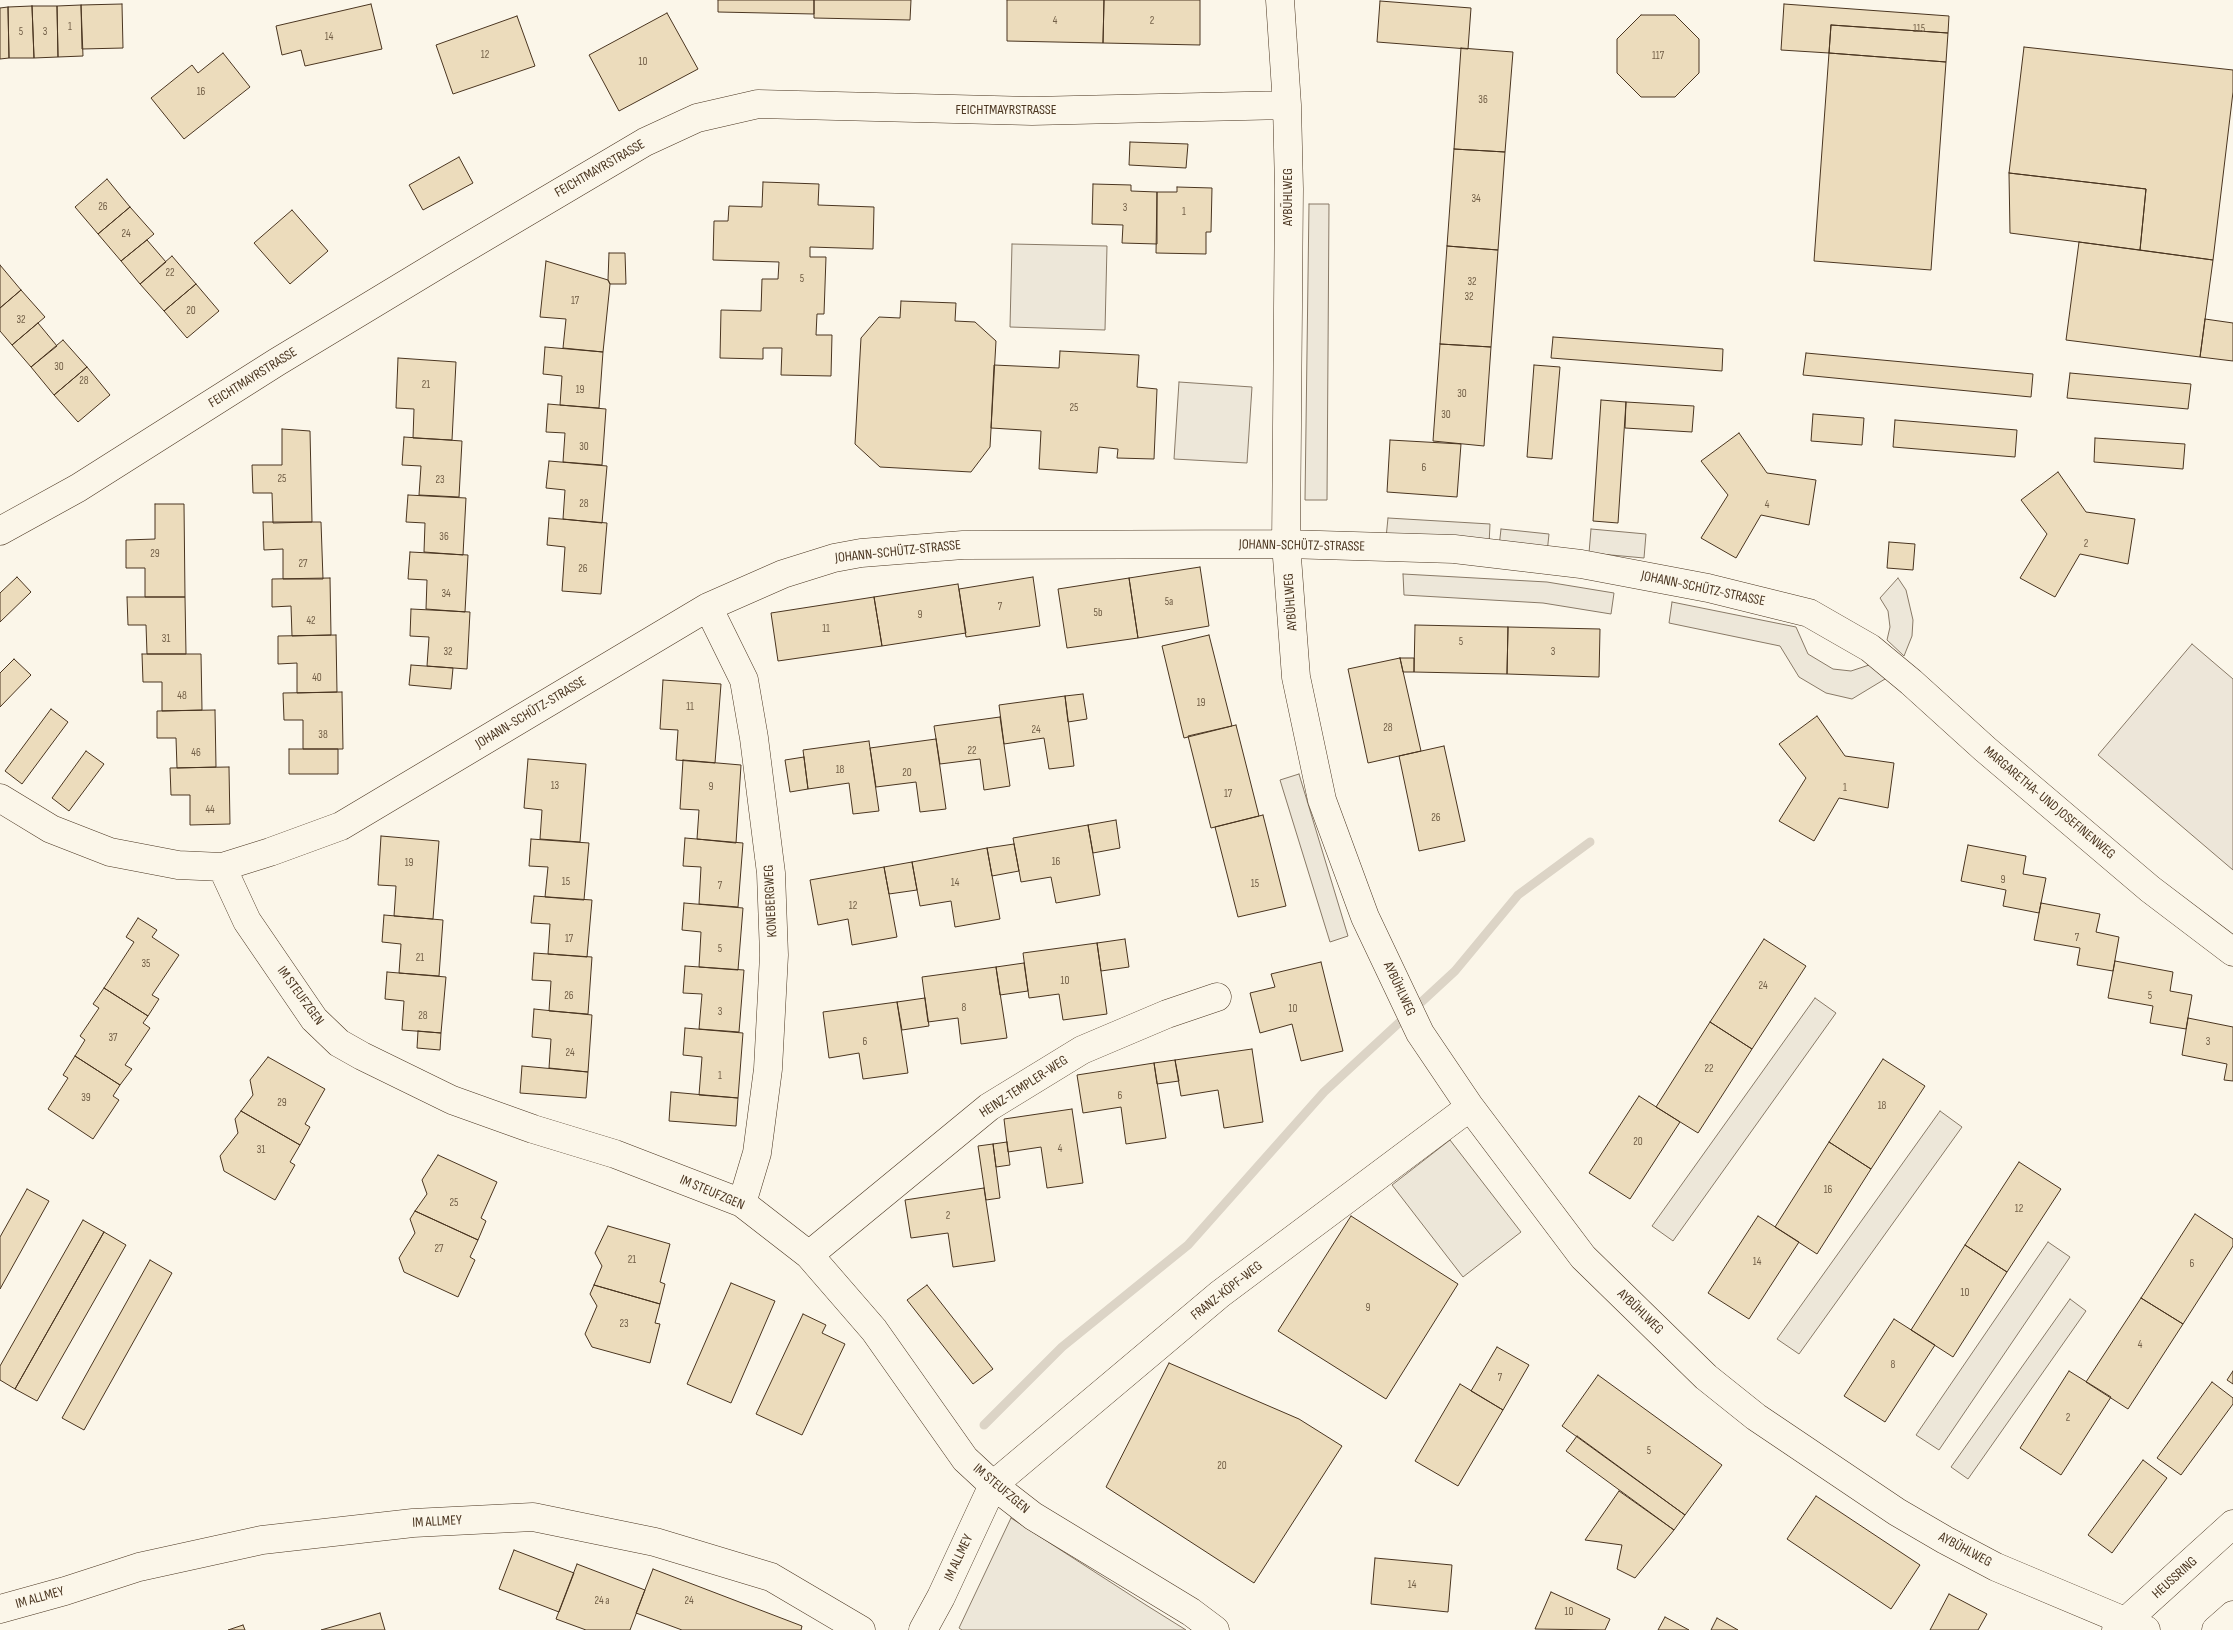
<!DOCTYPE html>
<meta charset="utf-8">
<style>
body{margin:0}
canvas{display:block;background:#fbf6e9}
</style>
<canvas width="2233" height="1630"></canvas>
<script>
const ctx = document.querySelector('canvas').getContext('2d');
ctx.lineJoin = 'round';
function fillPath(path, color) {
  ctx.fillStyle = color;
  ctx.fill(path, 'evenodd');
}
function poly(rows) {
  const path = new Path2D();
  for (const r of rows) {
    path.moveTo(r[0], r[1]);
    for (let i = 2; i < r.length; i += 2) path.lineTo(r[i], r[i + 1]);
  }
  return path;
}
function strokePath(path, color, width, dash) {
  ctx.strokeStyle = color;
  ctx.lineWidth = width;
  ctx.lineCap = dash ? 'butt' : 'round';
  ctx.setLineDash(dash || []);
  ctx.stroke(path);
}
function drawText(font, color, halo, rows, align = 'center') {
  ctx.font = font + ' "Sofia Sans Condensed",sans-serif';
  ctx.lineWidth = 4;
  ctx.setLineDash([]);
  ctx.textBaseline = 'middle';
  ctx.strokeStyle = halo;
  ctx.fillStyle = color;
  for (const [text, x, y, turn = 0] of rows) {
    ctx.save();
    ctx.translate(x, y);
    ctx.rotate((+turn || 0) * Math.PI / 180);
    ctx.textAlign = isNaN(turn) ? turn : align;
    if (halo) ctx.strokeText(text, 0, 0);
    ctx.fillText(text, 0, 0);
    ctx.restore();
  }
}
const green = poly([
 [2192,644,2233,679,2233,870,2098,755,2192,644]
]);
const parking = poly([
 [1309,204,1329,204,1327,500,1305,500,1309,204],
 [1012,244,1107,246,1105,330,1010,327,1012,244],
 [1179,382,1252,387,1247,463,1174,459,1179,382],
 [1388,518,1490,524,1489,545,1386,538,1388,518],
 [1501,529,1549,534,1547,553,1499,547,1501,529],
 [1591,529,1646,534,1644,558,1589,553,1591,529],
 [1403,574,1547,582,1614,593,1611,614,1543,603,1404,595,1403,574],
 [1898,578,1906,590,1913,620,1912,636,1904,656,1887,640,1890,627,1888,611,1880,598,1898,578],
 [1672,602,1796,627,1808,654,1833,669,1851,671,1875,663,1890,676,1852,699,1826,693,1799,677,1780,646,1669,623,1672,602],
 [1299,774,1348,936,1330,942,1280,780,1299,774],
 [1815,998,1836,1013,1673,1241,1652,1226,1815,998],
 [1940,1111,1962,1127,1799,1354,1777,1339,1940,1111],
 [1450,1140,1521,1232,1463,1277,1392,1185,1450,1140],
 [2048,1242,2070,1257,1939,1450,1916,1435,2048,1242],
 [2070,1299,2086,1311,1968,1479,1951,1467,2070,1299],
 [1011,1518,1146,1605,1186,1630,962,1630,959,1628,1011,1518]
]);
const stream = poly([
 [984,1425,1062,1347,1188,1245,1324,1092,1455,971,1518,895,1590,842]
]);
const building = poly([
 [718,0,814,0,814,14,718,12,718,0],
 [814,0,911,0,910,20,814,18,814,0],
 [1007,0,1104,0,1103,43,1007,41,1007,0],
 [1104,0,1200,0,1200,45,1103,43,1104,0],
 [1380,1,1471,8,1468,49,1377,42,1380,1],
 [122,4,123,48,82,49,81,5,122,4],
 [371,4,382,49,305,66,301,50,282,55,276,26,371,4],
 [1784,4,1949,16,1948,33,1831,25,1829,53,1781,50,1784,4],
 [81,5,83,56,58,57,57,6,81,5],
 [32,6,34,58,9,58,8,7,32,6],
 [32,6,57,6,58,57,34,58,32,6],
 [8,7,9,58,0,59,0,8,8,7],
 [667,13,698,69,619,111,589,55,667,13],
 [1641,15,1675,15,1699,39,1699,73,1675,97,1641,97,1617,73,1617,39,1641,15],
 [517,16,535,66,453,94,436,45,517,16],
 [1831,25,1948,33,1946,62,1829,53,1831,25],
 [2024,47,2233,70,2233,92,2213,260,2140,250,2146,189,2009,173,2024,47],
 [1461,48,1513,52,1505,152,1454,149,1461,48],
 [223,53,250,87,184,139,151,98,192,65,198,73,223,53],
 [1829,53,1946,62,1931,270,1814,261,1829,53],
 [1130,142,1188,144,1186,168,1129,165,1130,142],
 [1454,149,1505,152,1498,250,1447,246,1454,149],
 [459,157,473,183,423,210,409,185,459,157],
 [2009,173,2146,189,2140,250,2010,233,2009,173],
 [107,179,130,207,98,234,75,207,107,179],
 [763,182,819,184,818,205,874,207,873,249,810,247,810,257,826,257,824,314,817,314,816,335,832,335,831,376,781,375,782,348,763,348,763,359,720,358,721,310,761,311,762,279,778,279,779,262,713,260,714,221,728,221,729,206,762,207,763,182],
 [1093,184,1131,185,1131,191,1157,192,1157,244,1122,243,1123,225,1092,224,1093,184],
 [1177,187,1212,188,1211,232,1206,232,1206,254,1156,253,1157,192,1177,192,1177,187],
 [130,207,154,234,121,261,98,234,130,207],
 [292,210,328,251,290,284,254,243,292,210],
 [147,240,166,262,140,284,121,261,147,240],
 [2079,242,2213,260,2200,357,2066,340,2079,242],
 [1447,246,1498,250,1491,347,1440,344,1447,246],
 [609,253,625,253,626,284,610,284,608,280,609,253],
 [172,256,196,284,164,311,140,284,172,256],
 [546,261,608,280,610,284,603,352,563,348,566,319,540,317,546,261],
 [0,265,21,290,0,308,0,265],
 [196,284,219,311,187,338,164,311,196,284],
 [21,290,45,317,12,345,0,331,0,308,21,290],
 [901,301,956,303,955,321,975,322,996,341,990,447,971,472,880,467,855,444,861,338,879,317,900,318,901,301],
 [2205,319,2233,323,2233,361,2200,357,2205,319],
 [38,323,57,346,31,367,12,345,38,323],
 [1553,337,1723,349,1722,371,1551,358,1553,337],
 [63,340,87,367,54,395,31,367,63,340],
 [1440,344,1491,347,1484,446,1433,441,1440,344],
 [545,347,603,352,599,408,560,405,562,376,543,374,545,347],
 [1060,351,1139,355,1137,387,1157,389,1154,459,1117,458,1118,449,1099,447,1097,473,1039,469,1041,431,991,428,994,365,1059,368,1060,351],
 [1806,353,2033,374,2031,397,1803,375,1806,353],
 [398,358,456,362,452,440,413,438,414,409,396,408,398,358],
 [1534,365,1560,367,1552,459,1527,457,1534,365],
 [87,367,110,395,78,422,54,395,87,367],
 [2070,373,2191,384,2188,409,2067,398,2070,373],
 [1601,400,1626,402,1618,523,1593,521,1601,400],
 [1626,402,1694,406,1692,432,1625,428,1626,402],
 [548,404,606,409,602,465,563,462,565,433,546,432,548,404],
 [1813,414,1864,418,1862,445,1811,441,1813,414],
 [1895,420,2017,430,2015,457,1893,447,1895,420],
 [282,429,310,431,312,522,273,523,272,493,253,493,252,465,282,465,282,429],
 [1739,433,1767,473,1816,480,1809,525,1761,515,1736,558,1701,538,1728,495,1701,461,1739,433],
 [404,437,462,441,459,497,419,495,421,466,402,465,404,437],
 [2095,438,2185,444,2183,469,2094,462,2095,438],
 [1390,440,1461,444,1457,497,1387,492,1390,440],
 [549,461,607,466,602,523,563,519,565,490,546,488,549,461],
 [2058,472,2086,512,2135,519,2128,564,2080,554,2055,597,2020,578,2047,534,2021,500,2058,472],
 [408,495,466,498,463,555,424,552,425,523,406,522,408,495],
 [155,504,184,504,185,597,145,597,145,568,126,568,126,540,155,539,155,504],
 [549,518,607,523,601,594,562,591,565,547,547,545,549,518],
 [263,522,321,522,323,579,283,579,283,549,264,550,263,522],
 [1889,542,1915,544,1913,570,1887,568,1889,542],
 [410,552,468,555,465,612,426,609,427,580,408,579,410,552],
 [1200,567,1209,626,1138,638,1129,578,1200,567],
 [17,577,31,592,0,622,0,593,17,577],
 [1033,577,1040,626,966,637,959,589,1033,577],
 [330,578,331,635,292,636,291,606,272,607,272,579,330,578],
 [1129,578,1138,638,1067,648,1058,589,1129,578],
 [958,584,966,633,882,646,874,597,958,584],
 [127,597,185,597,186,654,147,654,146,625,128,625,127,597],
 [874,597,882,646,778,661,771,613,874,597],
 [411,609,470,612,467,669,427,666,429,637,410,636,411,609],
 [1415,625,1508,627,1507,674,1414,672,1415,625],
 [1508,627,1600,629,1599,677,1507,674,1508,627],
 [336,635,337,692,297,693,297,663,278,664,278,636,336,635],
 [1209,635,1232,726,1184,738,1162,646,1209,635],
 [142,654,201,654,202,710,162,711,162,682,143,682,142,654],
 [1400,658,1421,751,1368,763,1348,669,1400,658],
 [1400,658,1414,658,1414,672,1403,672,1400,658],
 [14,659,31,675,0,707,0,673,14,659],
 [411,665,453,668,451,689,409,685,411,665],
 [663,680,721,684,715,763,676,760,678,730,660,729,663,680],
 [342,692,343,749,303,749,303,720,284,720,283,693,342,692],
 [1083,694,1087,719,1068,722,1065,696,1083,694],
 [1065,696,1074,766,1049,769,1044,738,1004,744,999,705,1065,696],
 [51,709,68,722,22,784,5,771,51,709],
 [215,710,216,767,177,768,176,738,157,738,157,711,215,710],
 [1817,716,1845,756,1894,763,1888,808,1839,798,1814,841,1779,821,1806,778,1779,744,1817,716],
 [1000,717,1010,786,984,790,980,759,940,764,934,726,1000,717],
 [1236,725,1259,816,1211,828,1188,736,1236,725],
 [936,739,946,809,920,812,916,782,876,787,870,748,936,739],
 [869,741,879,811,853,814,849,783,808,789,803,750,869,741],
 [1444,746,1465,841,1419,851,1399,756,1444,746],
 [289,749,338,749,338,774,289,774,289,749],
 [86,751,104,764,69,811,52,798,86,751],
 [804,757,808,789,790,792,785,760,804,757],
 [528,759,586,764,580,842,540,839,542,810,524,808,528,759],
 [683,760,741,765,736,843,697,839,699,810,680,809,683,760],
 [229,767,230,824,190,825,190,795,171,795,170,768,229,767],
 [1263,815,1286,906,1238,917,1215,827,1263,815],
 [1116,820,1120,848,1093,853,1088,825,1116,820],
 [1088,825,1100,895,1056,903,1051,877,1021,882,1013,838,1088,825],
 [381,836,439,841,433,919,394,916,396,886,378,885,381,836],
 [685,838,743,843,738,907,699,904,701,867,683,866,685,838],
 [531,839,589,843,584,900,545,897,548,867,529,866,531,839],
 [1014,844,1019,871,992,876,987,848,1014,844],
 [1968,845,2026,856,2023,874,2046,878,2039,913,2003,906,2006,890,1961,881,1968,845],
 [987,848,1000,919,955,927,951,901,920,906,912,862,987,848],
 [912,862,917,890,889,894,884,867,912,862],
 [884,867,897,937,852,945,848,919,818,925,810,880,884,867],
 [534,896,592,900,587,957,548,954,550,924,531,923,534,896],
 [684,903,743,908,738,970,699,967,701,932,682,930,684,903],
 [2041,903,2100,914,2096,932,2119,937,2113,971,2077,965,2080,948,2034,940,2041,903],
 [384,915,443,920,439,976,399,973,401,944,382,942,384,915],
 [138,918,157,930,152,937,179,955,152,995,159,999,148,1016,104,988,134,942,126,937,138,918],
 [1125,939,1129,967,1101,971,1097,943,1125,939],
 [1764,939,1806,966,1752,1049,1710,1022,1764,939],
 [1097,943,1107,1014,1063,1020,1059,994,1029,998,1023,953,1097,943],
 [534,953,592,957,588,1014,549,1011,551,981,532,980,534,953],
 [2115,961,2173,972,2170,991,2192,995,2186,1029,2150,1023,2153,1006,2108,998,2115,961],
 [1321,962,1343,1051,1301,1061,1292,1024,1260,1033,1250,993,1275,987,1271,974,1321,962],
 [1024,963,1028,991,1000,995,996,967,1024,963],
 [685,966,744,970,739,1032,699,1029,702,994,683,993,685,966],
 [996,967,1007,1038,961,1044,958,1018,928,1022,922,977,996,967],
 [387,972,446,977,441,1033,402,1030,404,1001,385,999,387,972],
 [104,988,148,1016,143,1023,150,1028,125,1065,132,1069,120,1085,75,1056,85,1040,80,1036,99,1008,93,1004,104,988],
 [925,998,929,1026,902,1030,897,1002,925,998],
 [897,1002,908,1073,863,1079,859,1053,829,1058,823,1012,897,1002],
 [534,1009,592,1015,588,1072,549,1068,551,1039,532,1037,534,1009],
 [2188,1018,2233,1027,2233,1081,2224,1080,2227,1064,2182,1055,2188,1018],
 [1710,1022,1752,1049,1698,1133,1656,1107,1710,1022],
 [685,1028,743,1033,738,1098,699,1095,702,1057,683,1055,685,1028],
 [418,1031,441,1033,440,1050,417,1048,418,1031],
 [1252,1049,1263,1122,1224,1128,1218,1090,1181,1096,1175,1060,1252,1049],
 [75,1056,120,1085,113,1096,119,1100,93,1139,48,1109,68,1078,63,1075,75,1056],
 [268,1057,325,1089,305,1124,310,1127,300,1145,241,1111,253,1095,250,1080,268,1057],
 [1883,1059,1925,1086,1871,1169,1829,1142,1883,1059],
 [1175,1060,1179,1081,1157,1084,1154,1063,1175,1060],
 [1154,1063,1166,1138,1126,1144,1121,1107,1083,1113,1077,1075,1154,1063],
 [522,1066,588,1072,586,1098,520,1093,522,1066],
 [671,1092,738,1098,736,1126,669,1121,671,1092],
 [1639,1096,1680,1122,1630,1199,1589,1173,1639,1096],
 [1072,1109,1083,1183,1047,1188,1041,1147,1008,1152,1004,1119,1072,1109],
 [241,1111,300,1145,290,1162,295,1165,275,1200,224,1171,220,1156,238,1133,235,1119,241,1111],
 [1007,1142,1010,1165,996,1167,993,1144,1007,1142],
 [1829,1142,1871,1169,1817,1254,1775,1227,1829,1142],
 [993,1144,1000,1198,986,1200,978,1146,993,1144],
 [438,1155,497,1182,481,1218,486,1221,478,1240,415,1211,427,1194,422,1180,438,1155],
 [2019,1162,2061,1189,2007,1272,1965,1245,2019,1162],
 [984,1188,995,1261,953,1267,948,1233,911,1238,905,1200,984,1188],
 [27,1189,49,1201,0,1289,0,1237,27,1189],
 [415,1211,478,1240,470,1257,475,1260,458,1297,404,1272,399,1258,415,1233,410,1219,415,1211],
 [2195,1214,2233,1239,2233,1246,2183,1324,2141,1298,2195,1214],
 [1351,1216,1458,1284,1386,1399,1278,1331,1351,1216],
 [1758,1216,1799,1242,1749,1319,1708,1293,1758,1216],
 [83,1220,104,1232,15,1389,0,1380,0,1366,83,1220],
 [608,1226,670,1244,660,1282,665,1284,660,1304,594,1285,602,1266,595,1253,608,1226],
 [104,1232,126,1245,37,1401,15,1389,104,1232],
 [1965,1245,2007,1272,1953,1357,1911,1330,1965,1245],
 [150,1260,172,1273,84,1430,62,1418,150,1260],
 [731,1283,775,1301,731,1403,687,1384,731,1283],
 [594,1285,660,1304,655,1323,660,1324,650,1363,592,1347,585,1334,597,1306,590,1294,594,1285],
 [927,1285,993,1369,973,1384,907,1300,927,1285],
 [2141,1298,2183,1324,2128,1409,2086,1382,2141,1298],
 [803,1314,826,1325,822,1333,845,1344,802,1435,756,1414,803,1314],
 [1894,1319,1935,1345,1885,1422,1844,1396,1894,1319],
 [1497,1347,1529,1365,1503,1410,1471,1391,1497,1347],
 [1169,1363,1299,1419,1342,1446,1254,1583,1106,1487,1169,1363],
 [2069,1371,2111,1397,2061,1475,2020,1448,2069,1371],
 [2233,1371,2233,1384,2227,1380,2233,1371],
 [1598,1375,1722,1465,1685,1515,1562,1426,1598,1375],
 [2212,1382,2233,1398,2233,1404,2181,1475,2157,1458,2212,1382],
 [1460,1384,1503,1410,1458,1486,1415,1461,1460,1384],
 [1577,1436,1685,1515,1674,1530,1566,1451,1577,1436],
 [2143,1460,2167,1478,2112,1553,2088,1535,2143,1460],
 [1619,1491,1674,1530,1635,1578,1617,1569,1622,1545,1585,1540,1619,1491],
 [1816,1496,1920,1565,1891,1609,1787,1539,1816,1496],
 [514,1550,574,1573,559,1612,499,1589,514,1550],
 [1375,1558,1452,1565,1448,1612,1371,1604,1375,1558],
 [577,1564,645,1590,630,1630,586,1630,556,1619,577,1564],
 [653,1569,802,1626,801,1630,682,1630,636,1613,653,1569],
 [1551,1592,1610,1619,1605,1630,1535,1629,1551,1592],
 [1949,1594,1987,1614,1978,1630,1930,1630,1949,1594],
 [380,1613,385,1630,321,1630,380,1613],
 [1665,1617,1689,1630,1658,1630,1665,1617],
 [1717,1618,1738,1630,1711,1630,1717,1618],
 [243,1625,245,1630,228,1630,243,1625]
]);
const minor = poly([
 [1280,0,1287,105,1289,189,1286,544,1296,677,1322,800,1365,917,1420,1033,1470,1107,1583,1257,1706,1377,1756,1417,1897,1512,1945,1540,1996,1567,2146,1630],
 [0,531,78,488,277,362,454,255,645,142,697,118,758,104,1032,111,1287,105],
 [708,607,744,680,754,738,771,873,774,955,768,1069,757,1153,742,1203],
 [0,798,51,829,110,852,178,865,222,867,270,852,341,826,708,607,783,574,834,558,861,553,963,545,1286,544,1454,549,1581,564,1708,588,1809,613,1870,648,1911,682,1985,749,2150,889,2233,952],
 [222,867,247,921,314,1019,339,1043,362,1056,452,1100,533,1129,615,1154,742,1203,809,1255,874,1330,965,1459,993,1485,1033,1516,1191,1612,1215,1630],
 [809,1255,989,1107,1082,1050,1167,1014,1217,997],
 [0,1609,65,1591,139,1567,262,1540,413,1523,533,1517,655,1542,771,1577,861,1630],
 [923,1630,941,1597,993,1485,1220,1294,1470,1107]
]);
const primary = poly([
 [2116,1630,2233,1524],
 [2216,1630,2233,1615]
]);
const numberNames = [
 ["4",1055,21],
 ["2",1152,21],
 ["1",70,27],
 ["115",1919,29],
 ["5",21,32],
 ["3",45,32],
 ["14",329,37],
 ["12",485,55],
 ["117",1658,56],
 ["10",643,62],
 ["16",201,92],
 ["36",1483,100],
 ["34",1476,199],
 ["26",103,207],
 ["3",1125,208],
 ["1",1184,212],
 ["24",126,234],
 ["22",170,273],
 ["5",802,279],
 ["32",1472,282],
 ["32",1469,297],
 ["17",575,301],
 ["20",191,311],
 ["32",21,320],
 ["30",59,367],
 ["28",84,381],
 ["21",426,385],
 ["19",580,390],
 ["30",1462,394],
 ["25",1074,408],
 ["30",1446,415],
 ["30",584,447],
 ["6",1424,468],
 ["25",282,479],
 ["23",440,480],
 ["28",584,504],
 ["4",1767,505],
 ["36",444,537],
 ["2",2086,544],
 ["29",155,554],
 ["27",303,564],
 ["26",583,569],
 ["34",446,594],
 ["5a",1169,602],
 ["7",1000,607],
 ["5b",1098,613],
 ["9",920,615],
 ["42",311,621],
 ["11",826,629],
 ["31",166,639],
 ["5",1461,642],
 ["32",448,652],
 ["3",1553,652],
 ["40",317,678],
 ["48",182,696],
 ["19",1201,703],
 ["11",690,707],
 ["28",1388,728],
 ["24",1036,730],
 ["38",323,735],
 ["22",972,751],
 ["46",196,753],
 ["18",840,770],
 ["20",907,773],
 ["13",555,786],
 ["9",711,787],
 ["1",1845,788],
 ["17",1228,794],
 ["44",210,810],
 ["26",1436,818],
 ["16",1056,862],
 ["19",409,863],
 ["9",2003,880],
 ["15",566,882],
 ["14",955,883],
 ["15",1255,884],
 ["7",720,886],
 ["12",853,906],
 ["7",2077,938],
 ["17",569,939],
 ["5",720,949],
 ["21",420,958],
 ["35",146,964],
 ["10",1065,981],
 ["24",1763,986],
 ["26",569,996],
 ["5",2150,996],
 ["8",964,1008],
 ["10",1293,1009],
 ["3",720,1012],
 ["28",423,1016],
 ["37",113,1038],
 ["6",865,1042],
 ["3",2208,1042],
 ["24",570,1053],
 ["22",1709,1069],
 ["1",720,1076],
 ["6",1120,1096],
 ["39",86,1098],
 ["29",282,1103],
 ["18",1882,1106],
 ["20",1638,1142],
 ["4",1060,1149],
 ["31",261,1150],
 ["16",1828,1190],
 ["25",454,1203],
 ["12",2019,1209],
 ["2",948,1216],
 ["27",439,1249],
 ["21",632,1260],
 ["14",1757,1262],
 ["6",2192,1264],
 ["10",1965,1293],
 ["9",1368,1308],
 ["23",624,1324],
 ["4",2140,1345],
 ["8",1893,1365],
 ["7",1500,1378],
 ["2",2068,1418],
 ["5",1649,1451],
 ["20",1222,1466],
 ["14",1412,1585],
 ["24 a",602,1601],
 ["24",689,1601],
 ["10",1569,1612]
];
const streetNames = [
 ["FEICHTMAYRSTRASSE",1006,110],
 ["FEICHTMAYRSTRASSE",600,169,-30],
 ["AYBÜHLWEG",1288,197,-90],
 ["FEICHTMAYRSTRASSE",253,378,-32],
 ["JOHANN-SCHÜTZ-STRASSE",1302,546,1],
 ["JOHANN-SCHÜTZ-STRASSE",898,552,-6],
 ["JOHANN-SCHÜTZ-STRASSE",1703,589,12],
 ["AYBÜHLWEG",1291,602,-94],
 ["JOHANN-SCHÜTZ-STRASSE",531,713,-31],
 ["MARGARETHA- UND JOSEFINENWEG",2049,803,40],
 ["KONEBERGWEG",771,901,-93],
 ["AYBÜHLWEG",1399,989,65],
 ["IM STEUFZGEN",300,996,54],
 ["HEINZ-TEMPLER-WEG",1024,1087,-33],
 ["IM STEUFZGEN",712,1193,23],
 ["FRANZ-KÖPF-WEG",1227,1291,-38],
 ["AYBÜHLWEG",1640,1312,44],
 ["IM STEUFZGEN",1001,1489,40],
 ["IM ALLMEY",437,1522,-3],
 ["AYBÜHLWEG",1965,1550,28],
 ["IM ALLMEY",959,1558,-65],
 ["HEUSSRING",2175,1578,-42],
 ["IM ALLMEY",40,1598,-16]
];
fillPath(green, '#ede6d9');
strokePath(green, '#887966', 1);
fillPath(parking, '#ede7d9');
strokePath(parking, '#887966', 1);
strokePath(stream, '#dcd4c6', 9);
fillPath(building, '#ecdcbc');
strokePath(building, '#4a3520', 1);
strokePath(minor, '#4a3520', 29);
strokePath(primary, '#4a3520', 29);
strokePath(minor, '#fbf6e9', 28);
strokePath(primary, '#fbf6e9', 28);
drawText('11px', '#725f47', null, numberNames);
drawText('14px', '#4a3520', '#fbf6e9', streetNames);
</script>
